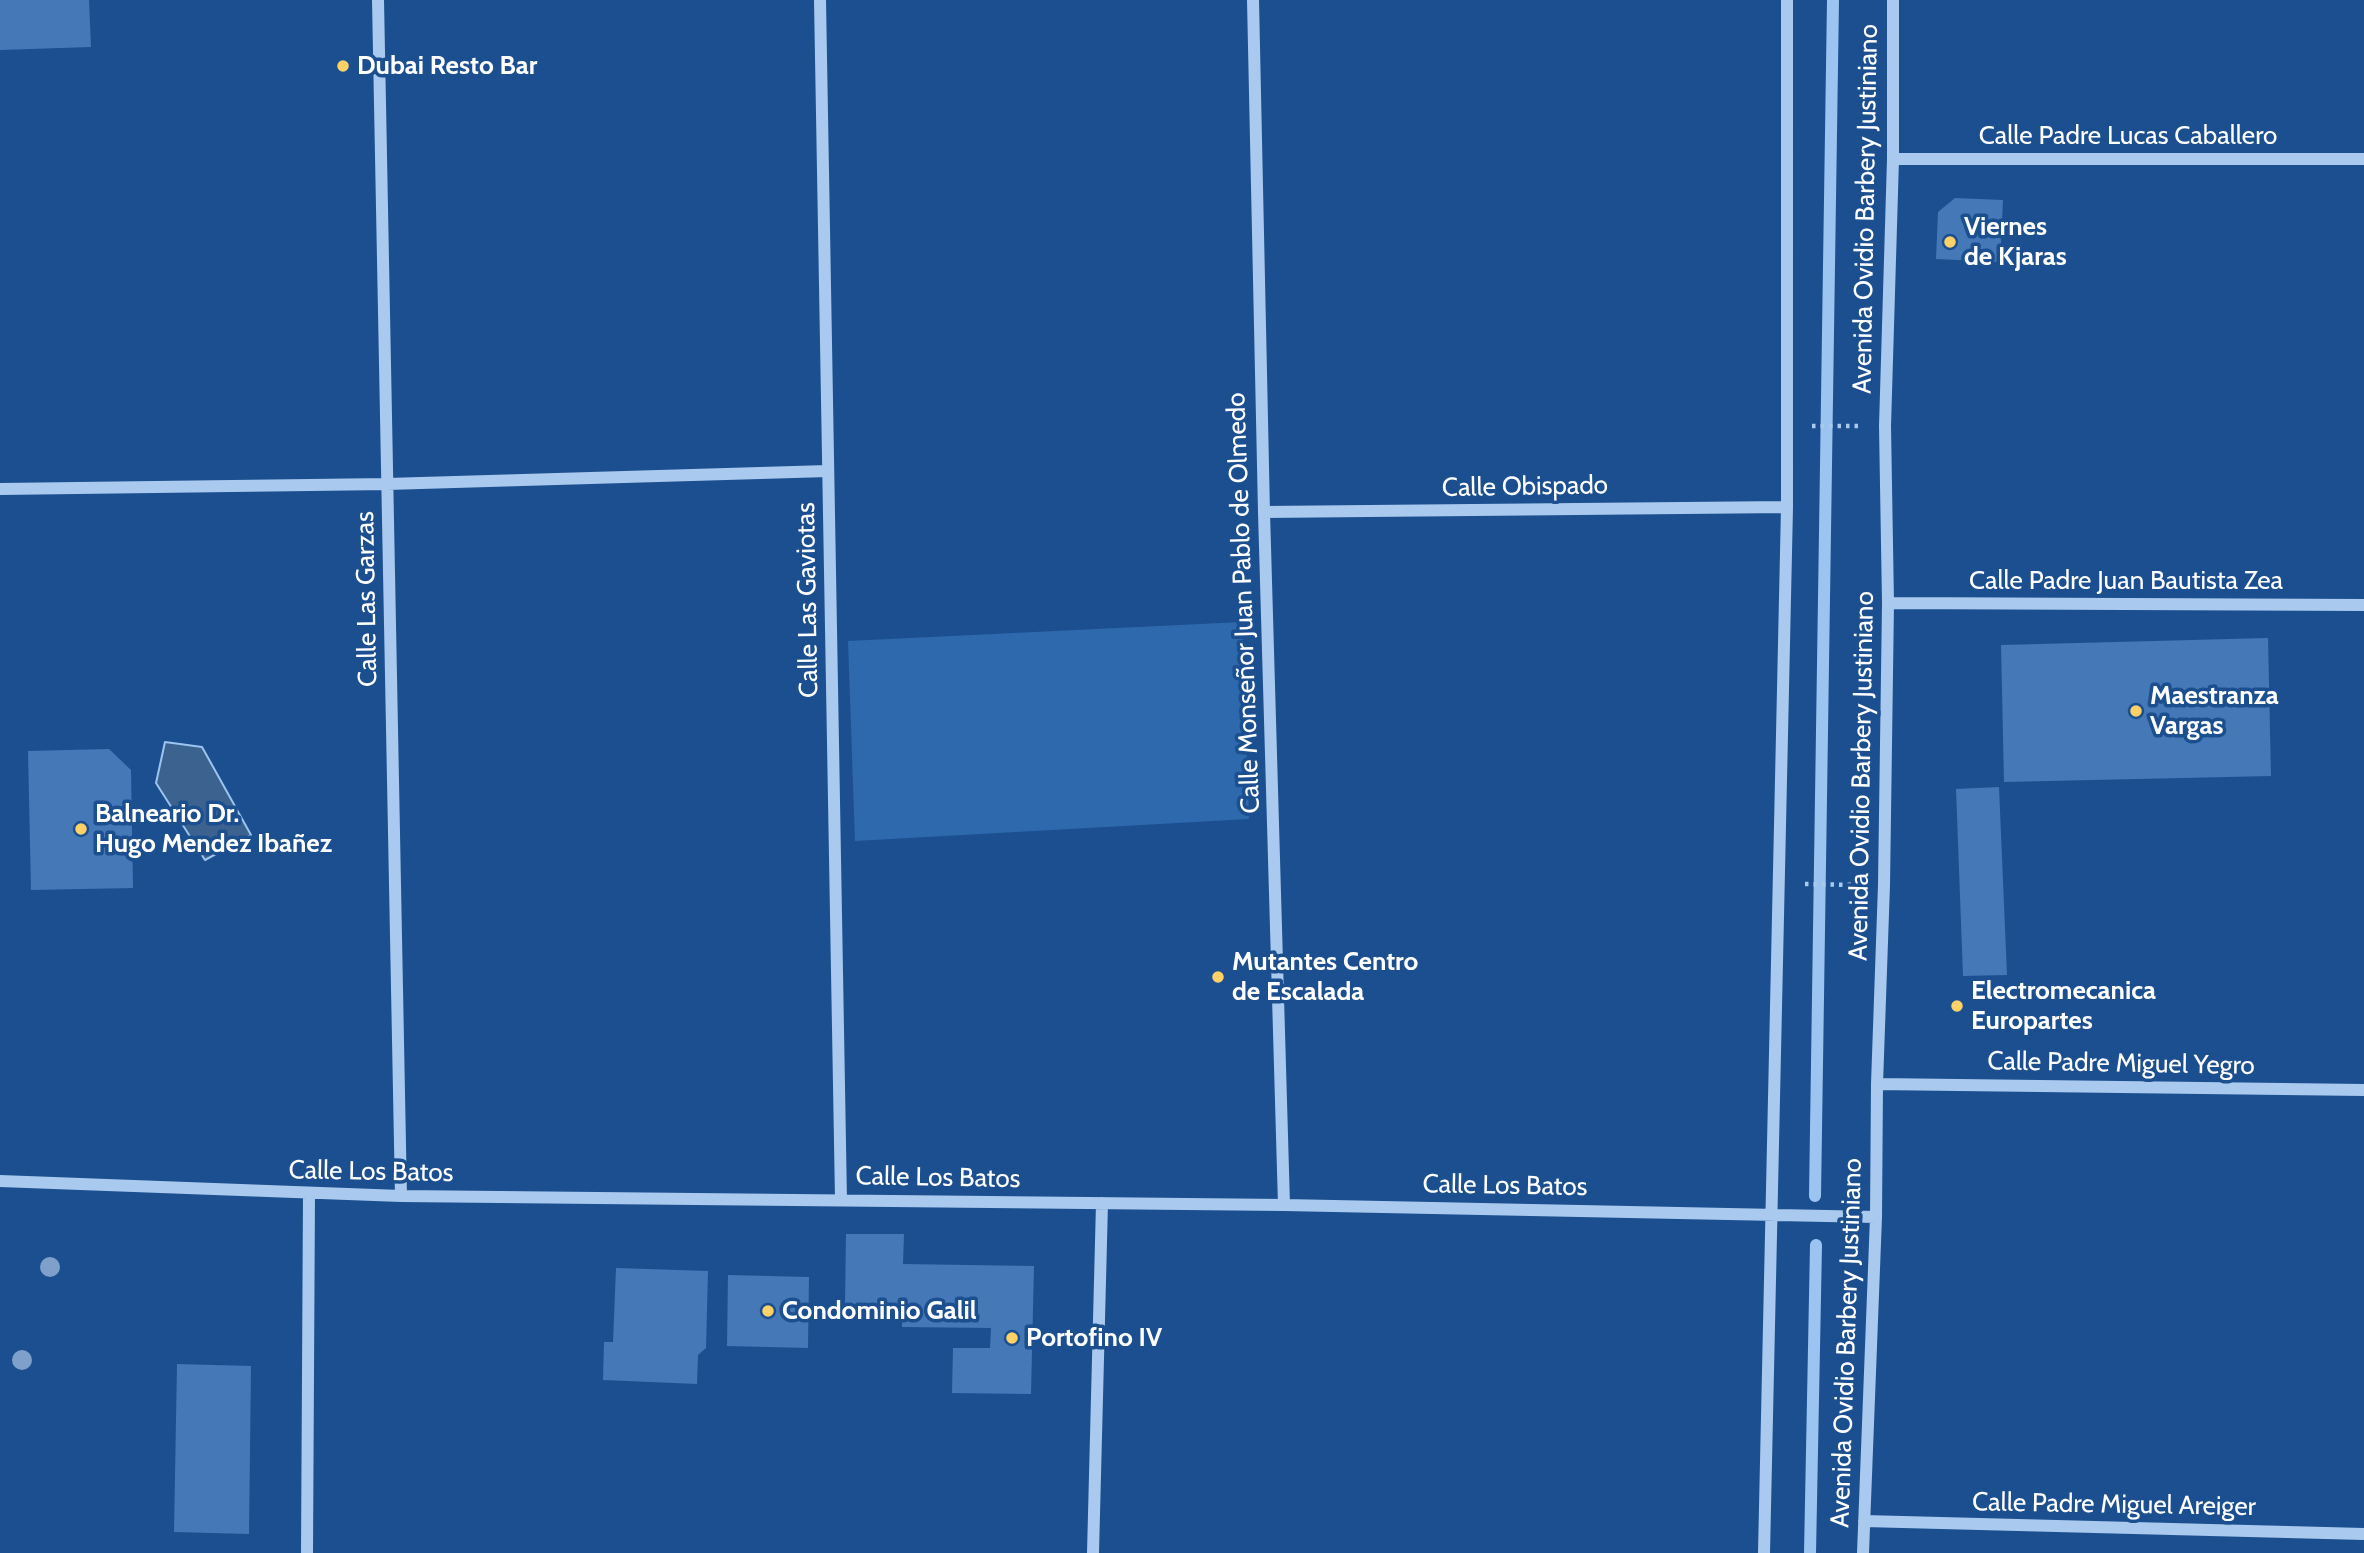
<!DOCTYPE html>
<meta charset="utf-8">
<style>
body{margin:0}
canvas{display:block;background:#1b4f8f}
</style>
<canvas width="2364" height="1553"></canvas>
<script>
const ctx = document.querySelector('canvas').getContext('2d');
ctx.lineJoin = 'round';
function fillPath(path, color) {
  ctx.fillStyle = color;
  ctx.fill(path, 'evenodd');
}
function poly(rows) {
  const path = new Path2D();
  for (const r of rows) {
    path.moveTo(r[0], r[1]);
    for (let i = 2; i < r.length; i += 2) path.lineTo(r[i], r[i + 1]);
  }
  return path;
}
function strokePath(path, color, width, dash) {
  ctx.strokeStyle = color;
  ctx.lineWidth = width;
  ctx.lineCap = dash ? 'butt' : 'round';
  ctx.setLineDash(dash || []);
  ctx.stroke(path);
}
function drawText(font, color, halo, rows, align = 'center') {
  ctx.font = font + ' Cabin,sans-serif';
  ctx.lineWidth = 7;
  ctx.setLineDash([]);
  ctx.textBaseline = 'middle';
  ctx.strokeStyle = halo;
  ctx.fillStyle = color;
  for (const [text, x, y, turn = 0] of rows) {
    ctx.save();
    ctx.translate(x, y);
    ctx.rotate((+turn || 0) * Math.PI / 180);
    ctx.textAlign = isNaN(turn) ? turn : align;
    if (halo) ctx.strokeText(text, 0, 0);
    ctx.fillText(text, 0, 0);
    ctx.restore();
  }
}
const green = poly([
 [1242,622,1249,819,855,841,848,641]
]);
const water = poly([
 [165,742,202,747,251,835,205,860,156,783,165,742]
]);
const stream = poly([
 [1815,1196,1833,0],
 [1810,1553,1816,1245]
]);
const building = poly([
 [0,0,89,0,91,47,0,50],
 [1955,198,2003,200,2000,262,1936,259,1938,212],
 [2268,638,2271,776,2004,782,2001,645],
 [109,749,131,770,133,888,31,890,28,751],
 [1999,787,2007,975,1963,976,1956,789],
 [846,1234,904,1234,903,1264,1034,1266,1031,1394,952,1393,953,1348,990,1348,991,1328,902,1327,902,1306,845,1305],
 [616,1268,708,1271,706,1348,698,1355,697,1384,603,1380,604,1342,613,1342],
 [728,1275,809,1277,808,1348,727,1346],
 [177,1364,251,1366,249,1534,174,1532]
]);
const path = poly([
 [1812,426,1859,426],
 [1805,884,1859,885]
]);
const minor = poly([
 [378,0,401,1196],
 [820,0,841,1199],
 [1253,0,1264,512,1284,1205],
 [1893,159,2364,159],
 [0,489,387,484,828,471],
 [1264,512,1787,507],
 [1888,603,2364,605],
 [1877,1084,2364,1090],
 [0,1181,401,1196,1284,1205,1876,1217],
 [1864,1521,2364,1534],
 [307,1553,309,1194],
 [1093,1553,1102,1203],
 [1764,1553,1787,507,1787,0],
 [1863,1553,1876,1217,1877,1084,1884,885,1888,603,1885,426,1893,159,1893,0]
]);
const trees = [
 [50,1267],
 [22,1360]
];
const markers = [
 [343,66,7,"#ffd166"],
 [1950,242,7,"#ffd166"],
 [2136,711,7,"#ffd166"],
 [81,829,7,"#ffd166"],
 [1218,977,7,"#ffd166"],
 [1957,1006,7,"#ffd166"],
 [768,1311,7,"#ffd166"],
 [1012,1338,7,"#ffd166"]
];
const poiNames = [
 ["Dubai Resto Bar",357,66],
 ["Viernes",1964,227],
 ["de Kjaras",1964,257],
 ["Maestranza",2150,696],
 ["Vargas",2150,726],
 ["Balneario Dr.",95,814],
 ["Hugo Mendez Ibañez",95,844],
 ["Mutantes Centro",1232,962],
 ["de Escalada",1232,992],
 ["Electromecanica",1971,991],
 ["Europartes",1971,1021],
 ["Condominio Galil",782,1311],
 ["Portofino IV",1026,1338]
];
const streetNames = [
 ["Calle Padre Lucas Caballero",2128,136],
 ["Avenida Ovidio Barbery Justiniano",1866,209,-89],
 ["Calle Obispado",1525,487,-1],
 ["Calle Padre Juan Bautista Zea",2126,581],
 ["Calle Las Garzas",367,599,-91],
 ["Calle Las Gaviotas",808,600,-91],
 ["Calle Monseñor Juan Pablo de Olmedo",1244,603,-92],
 ["Avenida Ovidio Barbery Justiniano",1862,776,-89],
 ["Calle Padre Miguel Yegro",2121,1064,1],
 ["Calle Los Batos",371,1172,1],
 ["Calle Los Batos",938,1178,1],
 ["Calle Los Batos",1505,1186,1],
 ["Avenida Ovidio Barbery Justiniano",1847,1343,-88],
 ["Calle Padre Miguel Areiger",2114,1505,1]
];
fillPath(green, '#2e69ad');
fillPath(water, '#3c6290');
strokePath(water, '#9cc4f0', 2);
strokePath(stream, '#9cc4f0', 12);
fillPath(building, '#4478b7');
strokePath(path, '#a9c9ee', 4.5, [3.5, 5]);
strokePath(minor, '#a9c9ee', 12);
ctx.fillStyle = '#7ea0ca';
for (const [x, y] of trees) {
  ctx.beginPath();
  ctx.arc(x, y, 10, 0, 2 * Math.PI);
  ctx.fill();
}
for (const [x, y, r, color] of markers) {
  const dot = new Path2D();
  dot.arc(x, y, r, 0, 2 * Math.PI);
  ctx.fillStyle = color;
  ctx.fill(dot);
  strokePath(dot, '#1b4f8f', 2.5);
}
drawText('bold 26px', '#fff', '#1b4f8f', poiNames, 'left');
drawText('26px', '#fff', '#1b4f8f', streetNames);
</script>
